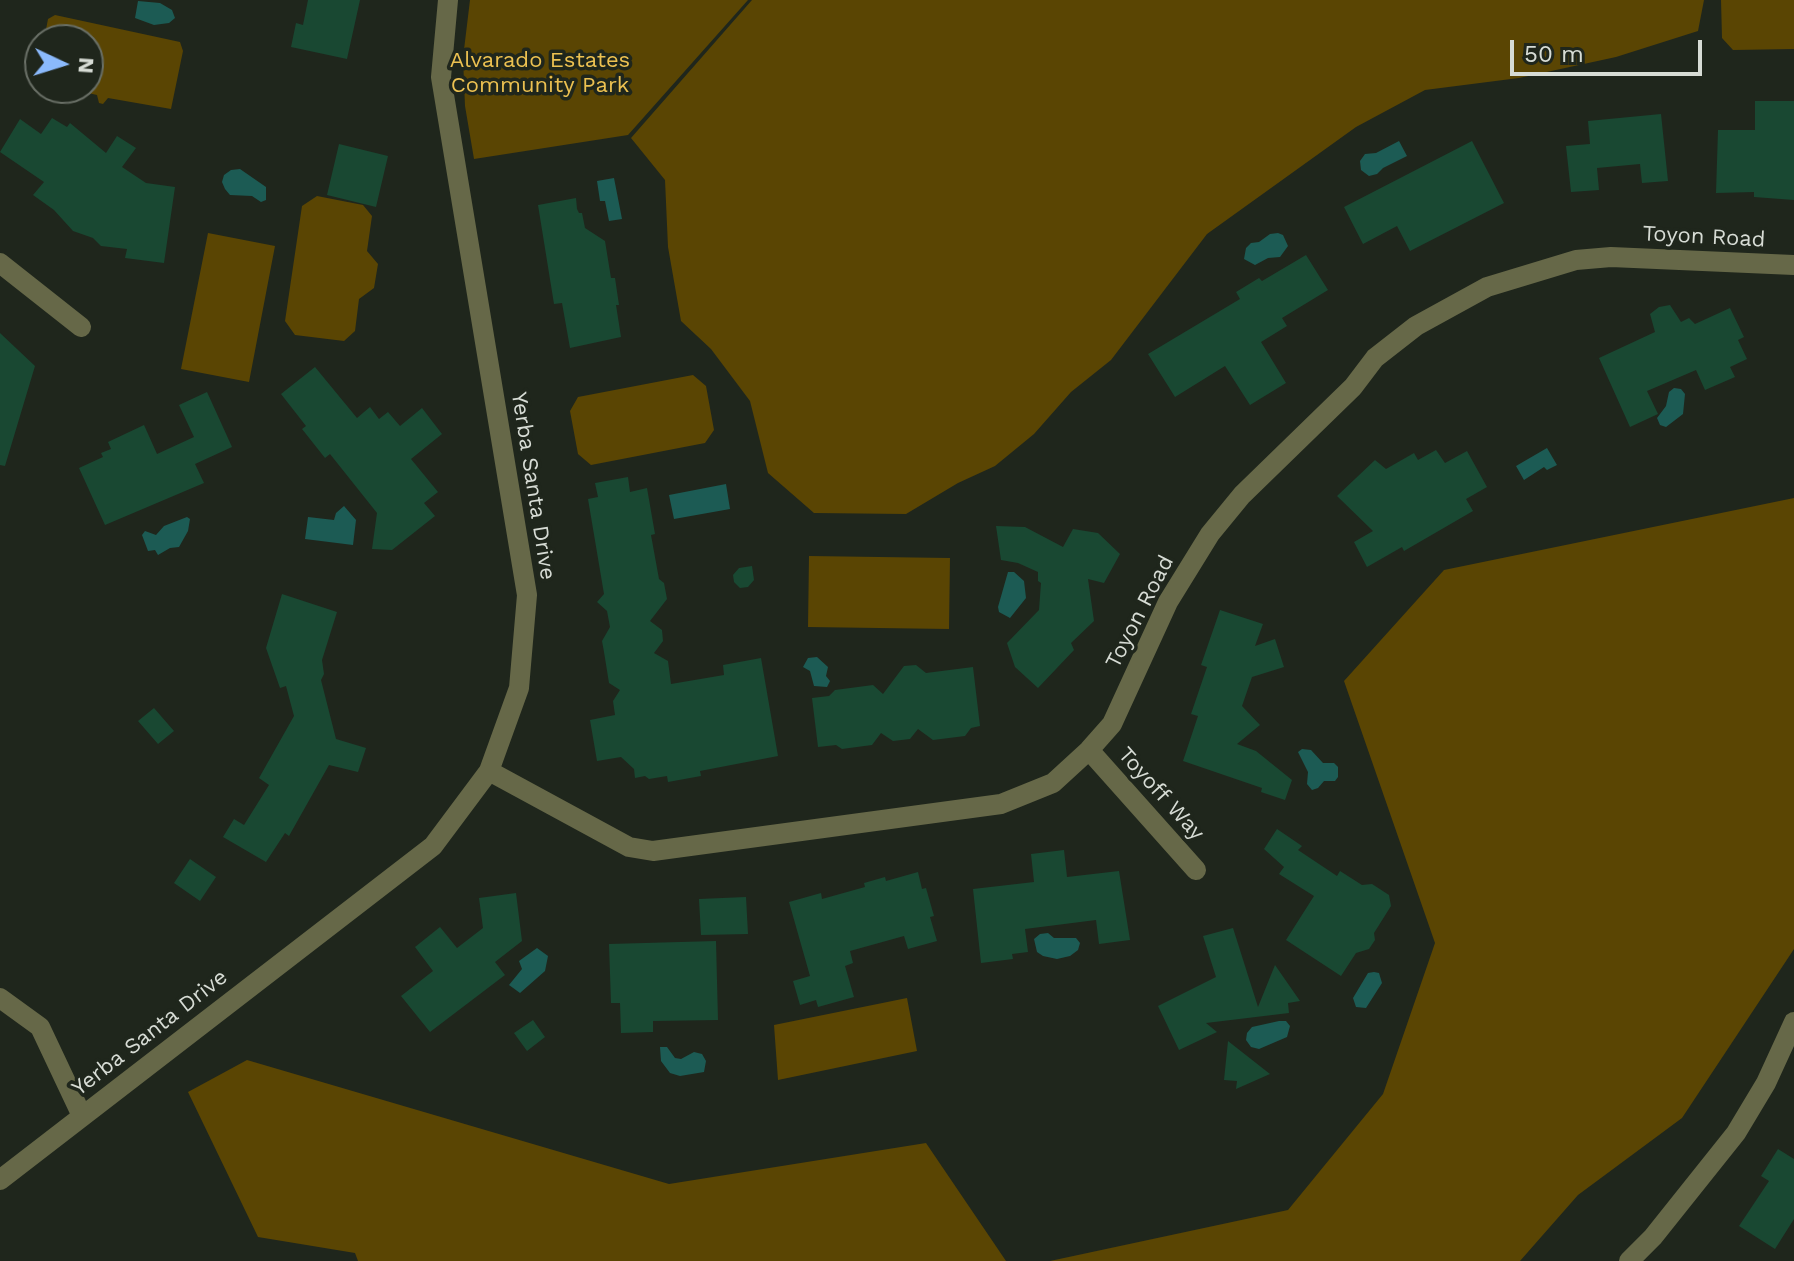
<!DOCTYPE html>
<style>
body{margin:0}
#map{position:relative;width:1794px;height:1261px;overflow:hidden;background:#1f261c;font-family:"Work Sans",sans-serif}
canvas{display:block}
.north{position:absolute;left:24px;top:24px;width:80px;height:80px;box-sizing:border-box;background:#1f261c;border:2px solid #696f66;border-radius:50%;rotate:94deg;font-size:22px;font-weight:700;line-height:32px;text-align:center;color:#d7dcd5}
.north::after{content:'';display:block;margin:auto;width:28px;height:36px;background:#8bbafc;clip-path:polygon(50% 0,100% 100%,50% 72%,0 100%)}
.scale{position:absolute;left:1510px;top:40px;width:192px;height:36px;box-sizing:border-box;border:4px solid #d7dcd5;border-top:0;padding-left:10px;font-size:24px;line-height:28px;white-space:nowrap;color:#d7dcd5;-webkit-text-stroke:6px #1f261c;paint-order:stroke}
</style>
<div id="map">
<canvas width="1794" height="1261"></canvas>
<div class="north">N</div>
<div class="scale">50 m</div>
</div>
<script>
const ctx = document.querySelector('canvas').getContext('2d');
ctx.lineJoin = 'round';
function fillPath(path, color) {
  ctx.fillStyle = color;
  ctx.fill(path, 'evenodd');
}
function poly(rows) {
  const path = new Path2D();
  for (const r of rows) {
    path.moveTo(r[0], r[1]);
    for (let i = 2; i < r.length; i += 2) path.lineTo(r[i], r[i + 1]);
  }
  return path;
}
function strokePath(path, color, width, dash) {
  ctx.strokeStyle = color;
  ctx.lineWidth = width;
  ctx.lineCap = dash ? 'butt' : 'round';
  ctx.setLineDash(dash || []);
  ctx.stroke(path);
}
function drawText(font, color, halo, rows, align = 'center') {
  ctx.font = font + ' "Work Sans",sans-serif';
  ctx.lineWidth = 7;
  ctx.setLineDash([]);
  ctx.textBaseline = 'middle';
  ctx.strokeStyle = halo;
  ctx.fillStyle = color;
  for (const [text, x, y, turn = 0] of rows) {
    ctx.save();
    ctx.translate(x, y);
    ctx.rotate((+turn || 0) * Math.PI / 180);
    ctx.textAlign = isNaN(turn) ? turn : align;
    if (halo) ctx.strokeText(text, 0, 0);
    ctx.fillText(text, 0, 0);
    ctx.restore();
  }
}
const green = poly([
 [470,0,748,0,628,135,474,159,465,106,463,58],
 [752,0,1704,0,1698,31,1616,57,1519,78,1425,90,1356,127,1207,234,1111,360,1071,392,1034,434,995,466,958,483,906,514,814,513,768,473,750,401,711,349,681,321,668,247,665,180,631,138],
 [1721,0,1794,0,1794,49,1733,50,1722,38],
 [55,15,180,42,183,51,171,109,108,98,103,104,99,103,97,95,66,88,88,88,88,40,44,40,48,19],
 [317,196,363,205,372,216,367,251,378,264,374,288,359,299,355,331,344,341,295,335,285,321,302,206],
 [208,233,275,246,249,382,181,369],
 [693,375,706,386,714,430,705,443,591,465,578,454,570,411,578,397],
 [1794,498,1794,949,1682,1118,1578,1195,1520,1261,1050,1261,1288,1210,1383,1094,1435,943,1344,681,1444,570],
 [809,556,950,558,949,629,808,627],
 [907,998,917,1051,778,1080,774,1025],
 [247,1060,669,1184,926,1143,1006,1261,358,1261,355,1253,258,1237,188,1092]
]);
const water = poly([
 [138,1,160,3,172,10,175,18,169,23,154,25,135,18],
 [1399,141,1407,156,1383,168,1377,174,1369,176,1361,170,1360,161,1365,154,1376,153],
 [240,169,266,187,266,200,261,202,252,196,230,195,225,189,222,182,224,175,231,170],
 [614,178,622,219,609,221,605,201,600,201,597,181],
 [1278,233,1283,235,1288,246,1280,257,1268,258,1255,265,1244,259,1246,248,1251,243,1259,242,1270,234],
 [1674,388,1681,389,1685,394,1683,414,1666,427,1660,425,1657,418,1666,406,1669,392],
 [1547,448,1557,465,1547,470,1544,467,1524,480,1516,466],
 [726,484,730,509,674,519,669,495],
 [344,506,356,520,353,545,305,539,308,517,334,520,336,513],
 [187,517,190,519,188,531,179,547,170,548,158,555,155,550,148,551,142,535,145,531,156,535,164,526],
 [1008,572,1014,572,1024,581,1026,598,1010,618,999,612,998,607],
 [817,657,828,667,826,676,830,681,827,687,814,686,810,671,803,667,808,658],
 [1302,749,1311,750,1323,763,1334,763,1338,767,1338,777,1335,781,1324,781,1318,788,1312,790,1307,784,1308,772,1298,752],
 [1048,933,1054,938,1076,938,1080,943,1078,950,1070,956,1057,959,1043,956,1037,952,1034,939,1040,934],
 [537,948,548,956,545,971,520,993,509,985,522,969,519,961],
 [1374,972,1379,973,1382,983,1366,1008,1356,1007,1353,998,1368,973],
 [1279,1021,1286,1021,1290,1026,1287,1037,1259,1049,1251,1047,1246,1040,1247,1033,1252,1027],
 [660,1047,667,1047,675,1058,681,1059,694,1052,702,1054,706,1061,704,1072,680,1076,670,1073,661,1061]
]);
const building = poly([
 [308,0,360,0,347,59,291,47,296,23,303,25],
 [1755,101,1794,101,1794,200,1754,197,1754,192,1716,193,1718,130,1755,130],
 [1661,114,1668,181,1642,183,1640,164,1597,168,1599,190,1571,192,1566,146,1590,144,1588,121],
 [52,118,67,127,70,123,106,153,117,136,136,148,122,167,146,183,175,187,164,263,125,258,127,249,101,246,93,238,73,231,54,210,33,195,44,182,0,152,20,119,41,134],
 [1472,141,1504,203,1410,251,1397,226,1363,244,1344,207],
 [339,144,388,156,376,207,327,195],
 [576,198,577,209,579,213,582,213,585,228,605,241,611,278,615,278,619,305,616,305,621,337,570,348,562,303,554,304,538,205],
 [1306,255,1328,290,1282,318,1287,326,1261,342,1286,383,1250,405,1225,366,1175,397,1148,354,1240,299,1236,292,1259,278,1262,281],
 [1670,305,1681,322,1689,318,1695,324,1730,308,1744,337,1738,340,1747,359,1730,367,1735,377,1705,390,1696,370,1647,391,1658,414,1630,427,1599,358,1655,332,1650,314,1659,307],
 [0,333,35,366,5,466,0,465],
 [315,367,357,418,370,407,379,419,388,412,400,426,422,408,442,434,411,459,438,492,424,503,435,516,392,550,372,549,377,513,330,454,325,458,302,429,306,426,281,394],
 [207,392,232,447,195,464,204,483,105,525,79,468,103,457,101,453,111,449,108,442,144,425,157,454,194,437,179,405],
 [1436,450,1445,463,1467,451,1487,487,1466,499,1473,511,1404,551,1402,547,1367,567,1354,542,1373,531,1337,496,1375,460,1386,469,1414,453,1418,460],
 [628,477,630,492,647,488,655,534,651,535,659,579,664,583,667,599,650,621,662,630,663,641,654,653,668,661,671,684,724,675,723,665,761,658,778,756,700,771,701,776,668,782,667,776,649,779,645,776,635,778,634,769,621,757,597,761,590,720,615,715,613,701,620,690,609,683,604,652,602,641,610,627,607,611,597,602,604,594,588,499,598,497,595,483],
 [996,526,1025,527,1063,547,1073,529,1098,533,1120,554,1104,583,1088,579,1094,621,1071,643,1074,650,1038,688,1015,667,1007,643,1039,610,1041,583,1038,581,1038,572,1018,563,1001,560],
 [752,566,754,580,748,587,740,588,734,582,733,575,739,568],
 [282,594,337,612,322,660,324,674,321,680,336,739,366,748,358,772,329,765,289,836,285,833,266,862,223,837,234,819,244,825,269,785,259,778,294,716,286,686,280,688,266,648],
 [1220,610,1263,624,1255,646,1275,639,1284,667,1252,677,1242,706,1260,725,1237,744,1256,751,1292,780,1285,800,1261,792,1262,788,1183,761,1198,716,1191,714,1207,667,1201,665],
 [916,665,926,673,973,667,980,726,971,728,965,736,933,740,918,729,910,739,893,741,881,733,872,745,842,749,836,745,818,747,812,698,829,696,835,690,873,685,883,694,904,666],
 [154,708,174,731,158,744,138,721],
 [1277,829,1302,846,1298,850,1337,876,1340,871,1362,885,1372,884,1389,895,1391,906,1374,933,1375,940,1369,949,1356,953,1341,976,1286,940,1314,896,1279,874,1284,867,1264,849],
 [1064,850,1067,877,1119,871,1130,940,1099,944,1096,920,1025,929,1028,952,1012,954,1013,959,981,963,973,889,1034,882,1031,854],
 [190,859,216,877,200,901,174,883],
 [918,872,922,889,926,888,934,916,930,917,937,941,908,949,904,936,850,951,853,963,845,966,854,997,818,1007,816,1000,800,1005,793,981,810,976,789,902,821,893,822,899,865,887,864,883,885,877,886,881],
 [516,893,522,941,495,962,505,975,430,1032,401,996,433,971,415,947,440,927,457,948,483,928,479,898],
 [746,897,748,934,701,935,699,899],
 [1233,928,1258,1007,1275,965,1300,1001,1288,1003,1289,1013,1206,1023,1217,1032,1179,1050,1158,1006,1216,977,1203,936],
 [716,941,718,1020,653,1021,653,1032,621,1033,620,1003,611,1003,609,944],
 [533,1020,545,1037,527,1051,514,1033],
 [1228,1041,1270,1074,1236,1089,1237,1081,1224,1080],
 [1778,1149,1794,1159,1794,1219,1775,1249,1739,1226,1769,1181,1761,1176]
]);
const minor = poly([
 [0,263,81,327],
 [1089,750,1196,870],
 [489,771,629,847,653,851,1001,804,1053,783,1089,750,1112,724,1168,602,1210,534,1242,495,1353,387,1375,358,1416,326,1487,287,1576,260,1611,257,1794,265],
 [0,998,40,1027,82,1116],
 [0,1180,433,846,489,771,519,688,527,595,441,77,448,0],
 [1629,1261,1653,1237,1736,1133,1766,1083,1794,1022]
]);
const parkNames = [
 ["Alvarado Estates",540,61],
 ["Community Park",540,86]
];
const streetNames = [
 ["Toyon Road",1704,237,3],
 ["Yerba Santa Drive",533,486,81],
 ["Toyon Road",1140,612,-63],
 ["Toyoff Way",1161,794,48],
 ["Yerba Santa Drive",150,1033,-38]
];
fillPath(green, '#5a4503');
fillPath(water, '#1c5b54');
fillPath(building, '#194832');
strokePath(minor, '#666848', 20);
drawText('22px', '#ecc151', '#1f261c', parkNames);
drawText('22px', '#d7dcd5', '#1f261c', streetNames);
</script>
